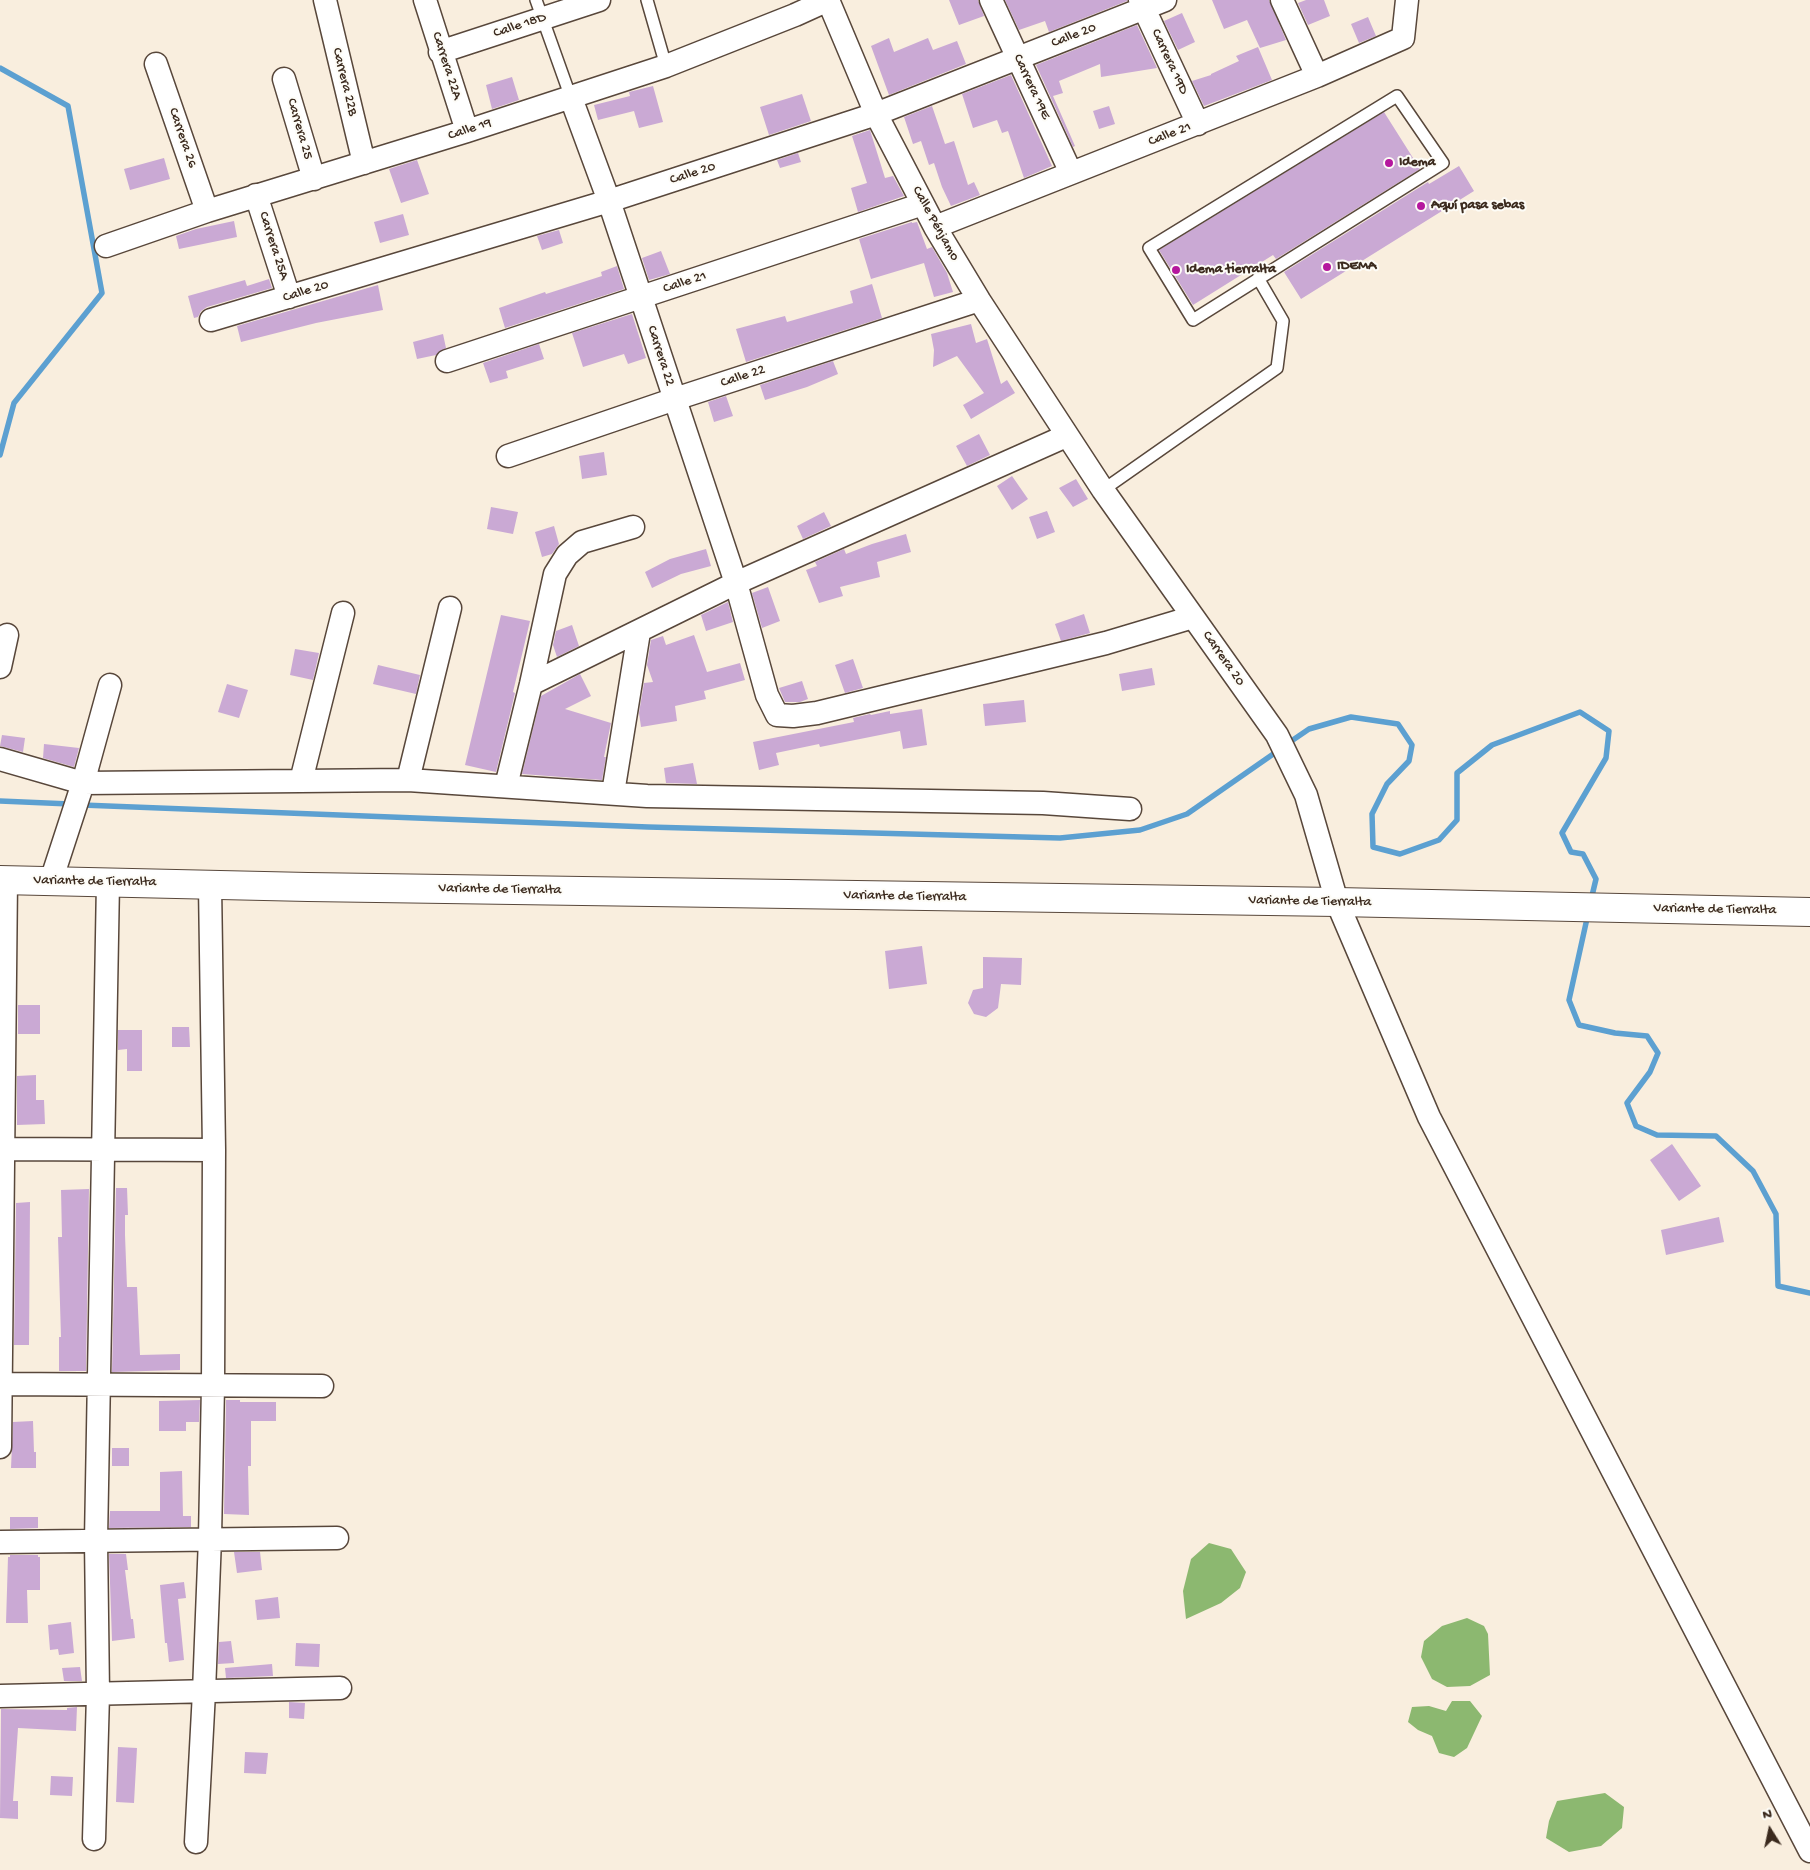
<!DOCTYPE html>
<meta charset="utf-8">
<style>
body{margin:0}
#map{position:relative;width:1810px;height:1870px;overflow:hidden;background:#f9eede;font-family:"Gochi Hand",sans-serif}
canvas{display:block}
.north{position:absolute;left:1745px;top:1805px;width:50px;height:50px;-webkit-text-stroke:4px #fdfcf7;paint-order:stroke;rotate:350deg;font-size:14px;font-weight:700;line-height:20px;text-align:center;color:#3b2a1e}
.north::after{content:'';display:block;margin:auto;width:18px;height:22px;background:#3b2a1e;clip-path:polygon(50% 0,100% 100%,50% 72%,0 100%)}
</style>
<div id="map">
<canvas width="1810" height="1870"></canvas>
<div class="north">N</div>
</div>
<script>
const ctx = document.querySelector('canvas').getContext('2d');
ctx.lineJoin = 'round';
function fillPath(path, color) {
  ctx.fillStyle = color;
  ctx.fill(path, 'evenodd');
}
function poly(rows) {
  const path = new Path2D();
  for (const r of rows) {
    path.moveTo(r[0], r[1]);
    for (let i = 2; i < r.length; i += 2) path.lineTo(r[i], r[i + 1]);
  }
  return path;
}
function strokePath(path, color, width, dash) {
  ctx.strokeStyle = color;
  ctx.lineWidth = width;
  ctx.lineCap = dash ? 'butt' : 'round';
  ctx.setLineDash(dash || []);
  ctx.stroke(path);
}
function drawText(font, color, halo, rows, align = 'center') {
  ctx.font = font + ' "Gochi Hand",sans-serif';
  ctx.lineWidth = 4;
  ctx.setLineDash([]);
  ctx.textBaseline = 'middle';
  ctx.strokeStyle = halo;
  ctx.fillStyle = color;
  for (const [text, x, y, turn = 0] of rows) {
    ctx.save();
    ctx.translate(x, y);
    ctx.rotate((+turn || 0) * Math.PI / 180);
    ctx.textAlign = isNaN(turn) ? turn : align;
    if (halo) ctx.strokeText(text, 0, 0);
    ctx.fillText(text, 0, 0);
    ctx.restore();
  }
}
const forest = poly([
 [1209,1543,1231,1549,1246,1572,1240,1588,1221,1603,1186,1619,1183,1591,1191,1559],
 [1467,1618,1484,1626,1488,1634,1490,1675,1470,1686,1447,1687,1432,1679,1421,1657,1424,1641,1442,1626],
 [1452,1701,1470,1701,1482,1716,1467,1748,1454,1757,1439,1753,1432,1736,1418,1730,1408,1722,1412,1707,1429,1706,1446,1711],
 [1605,1793,1624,1807,1622,1828,1601,1846,1569,1852,1546,1838,1549,1821,1557,1801]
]);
const stream = poly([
 [0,68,68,106,102,293,14,403,0,455],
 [1287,744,1309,729,1351,717,1398,724,1412,745,1409,761,1387,784,1372,814,1373,847,1400,854,1439,840,1457,820,1457,773,1492,745,1580,712,1609,731,1606,758,1562,833,1571,852,1583,854,1596,879,1591,900],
 [0,801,70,804],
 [82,805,648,827,1060,838,1140,830,1187,814,1279,750],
 [1588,914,1569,1000,1579,1025,1615,1033,1647,1036,1658,1053,1650,1072,1627,1103,1636,1126,1657,1135,1716,1136,1753,1171,1776,1214,1778,1286,1810,1293]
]);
const building = poly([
 [949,0,978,0,984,16,959,25],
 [1005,0,1127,0,1127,1,1049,32,1045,21,1019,30],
 [1212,0,1269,0,1286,40,1260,48,1247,20,1224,29],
 [1306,0,1324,0,1330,16,1308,25,1298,3],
 [1182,13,1195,42,1178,50,1164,21],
 [1368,17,1376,36,1359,43,1351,24],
 [1137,25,1157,68,1101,77,1100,64,1059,81,1063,93,1053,96,1075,146,1073,147,1036,65],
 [889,38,894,52,928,38,933,50,957,41,966,64,889,95,871,46],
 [1258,47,1272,80,1204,106,1192,81,1211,75,1211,74,1239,61,1236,56],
 [1011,75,1052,166,1024,178,1008,131,1002,133,997,120,973,128,962,94],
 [512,77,519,100,492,109,486,85],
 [653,86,663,122,639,128,634,111,598,120,594,105,630,96,629,92],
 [802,94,811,121,769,135,760,107],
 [932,106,945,144,954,141,968,185,974,182,980,195,951,206,942,187,934,163,929,165,921,141,913,144,904,117],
 [1109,106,1115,124,1099,129,1093,111],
 [1384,112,1420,169,1276,259,1273,255,1193,305,1159,250],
 [870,130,885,178,893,176,904,196,858,212,851,188,867,183,852,136],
 [798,153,801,162,780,168,777,160],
 [164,158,170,179,130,190,124,169],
 [417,160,429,194,401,203,389,169],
 [1459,166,1474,191,1301,299,1284,272,1428,182,1429,184],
 [403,214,409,235,380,243,374,222],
 [234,221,237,237,179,249,176,236,196,229],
 [912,222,912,223,917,222,927,249,932,247,947,273,953,292,934,297,924,263,871,279,859,239],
 [559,230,563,243,542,250,537,236],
 [661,251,670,274,649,280,642,258],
 [617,266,624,289,505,328,499,308,545,292,546,294,602,276,601,272],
 [269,279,272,288,207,307,201,311,198,317,194,318,188,296,245,280,247,286],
 [872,284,882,318,746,362,736,329,785,316,787,322,853,303,850,291],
 [378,285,383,310,316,323,241,342,237,326],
 [632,314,646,358,628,364,624,354,583,367,572,333],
 [971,324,976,343,987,339,1001,384,1007,380,1015,393,971,419,963,405,984,393,957,356,933,367,934,350,931,334],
 [443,334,446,348,436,355,417,359,413,342],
 [539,344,544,359,506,371,508,378,490,383,483,363],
 [833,361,838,374,807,387,765,400,760,385],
 [726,396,733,416,714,422,708,402],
 [979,434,990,455,967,466,956,446],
 [604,452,607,475,582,479,579,456],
 [1012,476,1028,499,1012,510,997,486],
 [1076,479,1088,499,1073,507,1059,488],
 [491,507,518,512,513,534,487,529],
 [1047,511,1055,532,1037,539,1029,517],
 [824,512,831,526,803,539,797,526],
 [554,526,559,544,552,554,542,557,535,532],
 [906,534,911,552,877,562,880,577,840,587,843,596,819,603,806,570,817,566,815,562,844,549,846,554,872,544],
 [706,549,711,566,681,574,652,588,645,572,670,559],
 [768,587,780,621,762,628,752,593],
 [728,602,733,622,706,631,701,615],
 [1084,614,1090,633,1061,641,1055,624],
 [501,615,530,621,513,692,515,693,496,772,465,765],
 [572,625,579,646,557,657,553,645,556,631],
 [694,635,707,672,740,663,745,680,704,691,706,699,675,706,677,721,641,727,639,713,644,683,653,682,647,665,651,640,663,636,666,645],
 [295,649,319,653,313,680,290,675],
 [853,659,863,688,845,693,835,665],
 [378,665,420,675,416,694,373,684],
 [1152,668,1155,685,1122,691,1119,674],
 [580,674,591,696,565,709,611,723,604,757,606,757,602,780,522,774,541,696],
 [802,681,808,699,800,702,785,702,779,688],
 [227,684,248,690,239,718,218,712],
 [1024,700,1026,722,985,726,983,704],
 [922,709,927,745,903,749,900,731,820,747,819,744,776,753,779,765,759,770,753,742,854,722,853,718,870,714,871,715,890,711,890,714],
 [2,735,25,738,23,752,0,746],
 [44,744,79,748,74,767,43,758],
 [693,763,697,784,666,783,664,768],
 [922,946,927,984,889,989,885,951],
 [983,957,1022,958,1021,985,1001,984,998,1008,986,1017,974,1014,968,1003,973,990,983,988],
 [18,1005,40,1005,40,1034,18,1034],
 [172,1027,189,1027,190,1047,172,1047],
 [118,1030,142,1030,142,1071,127,1071,127,1049,118,1050],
 [36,1075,36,1100,44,1100,45,1124,17,1125,17,1076],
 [1672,1144,1701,1186,1679,1201,1650,1160],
 [116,1188,127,1188,128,1215,125,1215,125,1235,127,1287,137,1287,140,1355,180,1354,180,1370,112,1372],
 [89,1189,86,1371,59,1371,59,1337,61,1337,58,1237,62,1237,61,1190],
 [30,1202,29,1345,14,1345,16,1203],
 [1719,1217,1724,1242,1666,1255,1661,1230],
 [200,1400,199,1422,186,1422,186,1431,159,1431,159,1401],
 [226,1400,240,1400,240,1402,276,1402,276,1421,251,1421,251,1466,248,1466,249,1515,224,1514],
 [33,1421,34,1452,36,1452,36,1468,11,1468,13,1422],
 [112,1448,129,1448,129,1466,112,1466],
 [182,1471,183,1516,191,1516,191,1527,109,1528,110,1511,160,1511,160,1472],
 [10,1517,38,1517,38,1528,10,1529],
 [234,1552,260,1552,262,1570,237,1573],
 [109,1554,126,1554,128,1570,125,1570,131,1619,133,1619,135,1638,112,1641],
 [10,1555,38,1555,38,1557,40,1557,40,1590,27,1590,28,1623,6,1623,8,1557,10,1557],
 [184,1582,186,1598,178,1599,184,1660,169,1662,167,1643,165,1643,160,1585],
 [278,1597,280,1618,257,1620,255,1600],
 [71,1622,74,1653,59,1655,58,1649,50,1650,48,1625],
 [231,1641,234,1663,218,1664,219,1642],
 [296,1643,320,1644,319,1667,295,1666],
 [272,1664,273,1676,226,1678,225,1668],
 [80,1667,82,1681,64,1681,62,1668],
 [289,1702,305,1703,304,1719,289,1718],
 [77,1707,76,1731,18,1728,13,1801,18,1801,18,1819,0,1818,1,1709,67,1710,67,1708],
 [118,1747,137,1748,134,1803,116,1802],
 [245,1752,268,1753,266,1774,244,1773],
 [51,1776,73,1777,72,1796,50,1795]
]);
const lane = poly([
 [536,0,571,98],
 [647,0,666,66],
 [1397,96,1443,163,1193,320,1149,248,1397,96],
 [1103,490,1277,368,1283,321,1258,278]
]);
const street = poly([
 [325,0,364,163],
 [425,0,467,131],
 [828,0,876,114,935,227,979,300,1103,490,1277,735,1306,795,1337,902,1429,1117,1810,1851],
 [991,0,1071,173],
 [1140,0,1198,124],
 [1282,0,1317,76],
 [440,52,599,0],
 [156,64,207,211],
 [284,79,314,179],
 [571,98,609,201,736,583,767,695,777,715,793,716,817,713,1106,643,1193,617],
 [256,195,289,297],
 [935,227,1317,76,1403,38,1407,0],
 [106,246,207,211,467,131,666,66,795,15,828,0],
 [211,320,609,201,876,114,1165,0],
 [447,361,923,204],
 [508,456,675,399,979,300],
 [0,667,7,635],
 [531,684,736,583,1066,436],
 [0,759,83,783,408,780,647,796,1043,803,1130,809],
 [408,780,450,608],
 [301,781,343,613],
 [506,786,531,684,555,574,567,555,582,542,633,527],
 [613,793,639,632],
 [51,881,83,783,110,685],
 [0,1149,214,1150],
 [0,1384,322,1386],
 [0,1447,6,880],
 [0,1542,337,1538],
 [0,1696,340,1688],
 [94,1839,98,1694,96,1540,108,882],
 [196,1842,204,1692,210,1538,213,1385,214,1150,210,885]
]);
const secondary = poly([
 [0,880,308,887,1337,902,1810,912]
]);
const markers = [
 [1389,163,5,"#b5179e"],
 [1421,206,5,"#b5179e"],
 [1327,267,5,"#b5179e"],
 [1176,270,5,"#b5179e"]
];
const streetNames = [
 ["Calle 18D",520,26,-18],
 ["Calle 20",1074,36,-21],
 ["Carrera 19D",1169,62,65],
 ["Carrera 22A",446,66,72],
 ["Carrera 22B",344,82,76],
 ["Carrera 19E",1031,87,65],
 ["Carrera 25",299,129,74],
 ["Calle 19",470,130,-18],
 ["Calle 21",1170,135,-21],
 ["Carrera 26",182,138,71],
 ["Calle 20",693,174,-18],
 ["Calle Pénjamo",935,224,61],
 ["Carrera 25A",273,246,72],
 ["Calle 21",685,283,-18],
 ["Calle 20",306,292,-17],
 ["Carrera 22",660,356,72],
 ["Calle 22",743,377,-18],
 ["Carrera 20",1223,659,55],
 ["Variante de Tierralta",95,882,1],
 ["Variante de Tierralta",500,890,1],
 ["Variante de Tierralta",905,897,1],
 ["Variante de Tierralta",1310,902,1],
 ["Variante de Tierralta",1715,910,1]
];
const poiNames = [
 ["Idema",1399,163],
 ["Aquí pasa sebas",1431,206],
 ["IDEMA",1337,267],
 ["Idema tierralta",1186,270]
];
fillPath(forest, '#8cb870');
strokePath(stream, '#5ca0d1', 5.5);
fillPath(building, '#caa9d4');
strokePath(lane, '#58473b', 14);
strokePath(street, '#58473b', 25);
strokePath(secondary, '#58473b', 30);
strokePath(lane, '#fff', 11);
strokePath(street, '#fff', 22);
strokePath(secondary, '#fff', 28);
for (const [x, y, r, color] of markers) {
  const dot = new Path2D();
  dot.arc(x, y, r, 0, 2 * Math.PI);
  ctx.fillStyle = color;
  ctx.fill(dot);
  strokePath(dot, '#fdfcf7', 2);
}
drawText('14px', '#3b2a1e', '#fdfcf7', streetNames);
drawText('bold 14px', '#3b2a1e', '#fdfcf7', poiNames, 'left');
</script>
